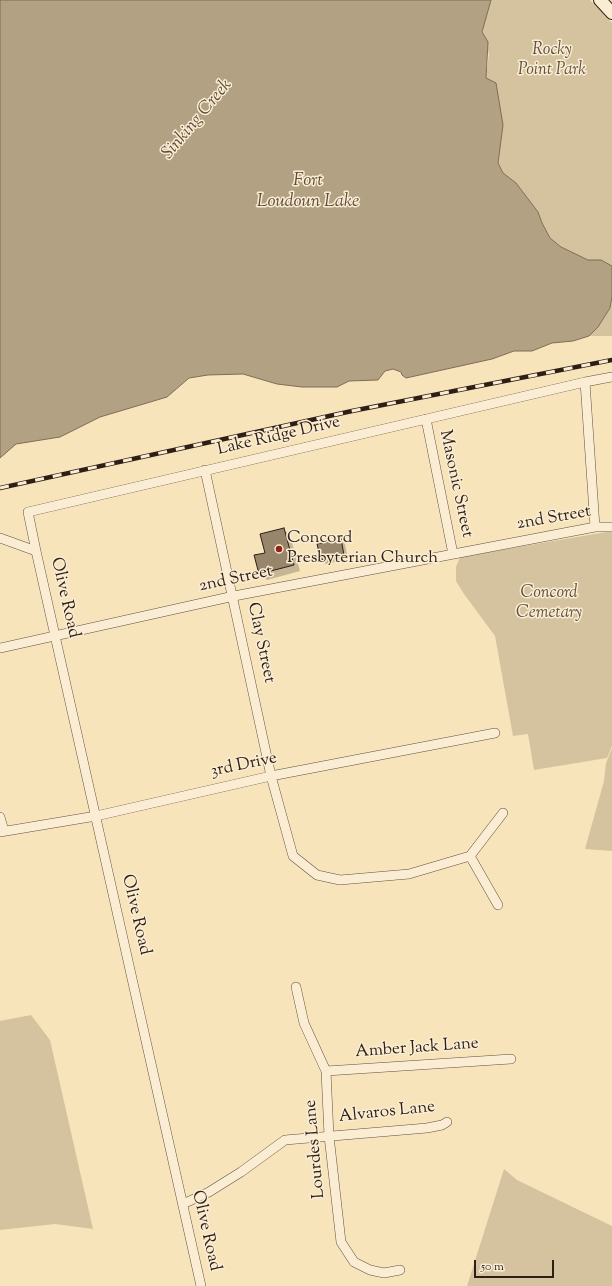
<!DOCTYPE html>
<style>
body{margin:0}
#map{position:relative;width:612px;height:1286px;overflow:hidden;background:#f8e4bb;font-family:"Sorts Mill Goudy",serif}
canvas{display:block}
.scale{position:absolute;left:474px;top:1260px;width:80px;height:18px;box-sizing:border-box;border:2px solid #2d1f16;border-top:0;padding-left:5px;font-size:12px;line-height:14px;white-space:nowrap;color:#2d1f16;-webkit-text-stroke:3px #faedd3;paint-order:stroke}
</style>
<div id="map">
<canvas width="612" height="1286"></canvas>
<div class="scale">50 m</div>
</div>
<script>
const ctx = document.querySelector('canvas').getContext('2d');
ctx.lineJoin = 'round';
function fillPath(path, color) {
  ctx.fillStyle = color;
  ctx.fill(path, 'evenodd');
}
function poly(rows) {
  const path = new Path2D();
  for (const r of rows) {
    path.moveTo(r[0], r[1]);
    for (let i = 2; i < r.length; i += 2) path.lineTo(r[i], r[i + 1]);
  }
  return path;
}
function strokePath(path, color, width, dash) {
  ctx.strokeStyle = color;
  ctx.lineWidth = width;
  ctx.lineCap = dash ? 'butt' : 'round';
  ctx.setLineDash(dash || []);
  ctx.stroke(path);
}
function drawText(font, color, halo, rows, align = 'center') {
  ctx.font = font + ' "Sorts Mill Goudy",serif';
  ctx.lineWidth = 3;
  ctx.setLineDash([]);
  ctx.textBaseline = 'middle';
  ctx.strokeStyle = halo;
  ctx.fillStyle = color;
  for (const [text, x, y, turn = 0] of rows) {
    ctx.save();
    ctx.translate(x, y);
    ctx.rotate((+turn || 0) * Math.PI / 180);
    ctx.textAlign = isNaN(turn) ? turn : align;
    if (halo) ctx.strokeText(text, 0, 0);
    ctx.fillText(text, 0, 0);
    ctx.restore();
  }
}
const green = poly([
 [491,0,590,0,612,23,612,266,601,260,588,260,561,247,550,238,542,223,538,212,516,183,503,173,498,163,503,125,486,78,489,54,482,32],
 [612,296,612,336,589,336,598,327,610,308],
 [612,531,612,746,607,758,534,770,528,734,513,736,495,636,464,594,456,581,456,567,460,557],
 [612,748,612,851,585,849,604,781,606,763],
 [31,1015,50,1040,93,1229,55,1224,0,1230,0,1021],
 [504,1169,517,1180,612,1226,612,1286,467,1286]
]);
const water = poly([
 [0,0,491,0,482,32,488,42,486,78,496,83,503,125,498,163,503,173,516,183,538,212,542,223,550,238,561,247,588,260,601,260,612,266,612,296,610,308,598,327,589,336,573,341,552,343,532,351,514,351,492,359,406,378,402,375,401,372,393,369,385,371,378,380,349,381,337,387,302,387,277,384,243,374,208,375,189,378,167,397,100,417,60,437,16,444,0,458,0,0]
]);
const shadow = poly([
 [284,529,290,536,300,571,267,580,260,573,266,553],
 [340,540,345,544,348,559,326,564,322,560]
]);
const building = poly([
 [284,528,294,565,259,574,254,555,265,553,260,534,284,528],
 [341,539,344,555,321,560,317,544,341,539]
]);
const minor = poly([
 [585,382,595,527],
 [426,419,453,554],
 [205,470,271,776,293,856,317,875,340,880,409,874,470,856,503,813],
 [0,538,36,551,28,512,585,382,612,377],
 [36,551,201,1286],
 [0,648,234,596,595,527,612,527],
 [0,817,4,831],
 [0,832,96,816,271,776,495,733],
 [470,856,498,905],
 [296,987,304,1023,326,1071,329,1136,341,1242,354,1262,370,1270,384,1273,400,1270],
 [326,1071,511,1059],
 [183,1204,209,1192,241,1172,285,1140,427,1128,442,1125,447,1122]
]);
const secondary = poly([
 [600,0,612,13]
]);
const rail = poly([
 [0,488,352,411,612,360]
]);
const markers = [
 [279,549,4,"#8f2418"]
];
const parkNames = [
 ["Rocky",552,51],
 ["Point Park",552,71],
 ["Concord",549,594],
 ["Cemetary",549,614]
];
const streetNames = [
 ["Lake Ridge Drive",279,437,-13],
 ["Masonic Street",455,484,78],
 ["2nd Street",554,519,-10],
 ["2nd Street",236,580,-12],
 ["Olive Road",64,598,77],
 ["Clay Street",260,643,78],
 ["3rd Drive",244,766,-12],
 ["Olive Road",135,915,77],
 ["Amber Jack Lane",417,1049,-4],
 ["Alvaros Lane",387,1113,-6],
 ["Lourdes Lane",316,1149,-95],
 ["Olive Road",205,1231,77]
];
const poiNames = [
 ["Concord",287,539],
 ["Presbyterian Church",287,559]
];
const waterNames = [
 ["Sinking Creek",198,120,-50],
 ["Fort",308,182],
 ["Loudoun Lake",308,203]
];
fillPath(green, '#d5c39f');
fillPath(water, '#b3a183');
strokePath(water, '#7d6d57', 1);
fillPath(shadow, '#0003');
fillPath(building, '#97856c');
strokePath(building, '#2d1f16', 1);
strokePath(minor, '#60503f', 10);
strokePath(secondary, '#2d1f16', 14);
strokePath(minor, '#faedd3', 9);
strokePath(secondary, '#faedd3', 12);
strokePath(rail, '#2d1f16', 4.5);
strokePath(rail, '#faedd3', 3, [9]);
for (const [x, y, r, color] of markers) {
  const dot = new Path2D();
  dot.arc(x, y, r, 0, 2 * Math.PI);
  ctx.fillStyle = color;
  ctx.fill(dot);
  strokePath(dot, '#faedd3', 1.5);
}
drawText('italic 17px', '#5f503f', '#faedd3', parkNames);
drawText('17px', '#2d1f16', '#faedd3', streetNames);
drawText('17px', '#2d1f16', '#faedd3', poiNames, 'left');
drawText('italic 18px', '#5c4c3c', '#faedd3', waterNames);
</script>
